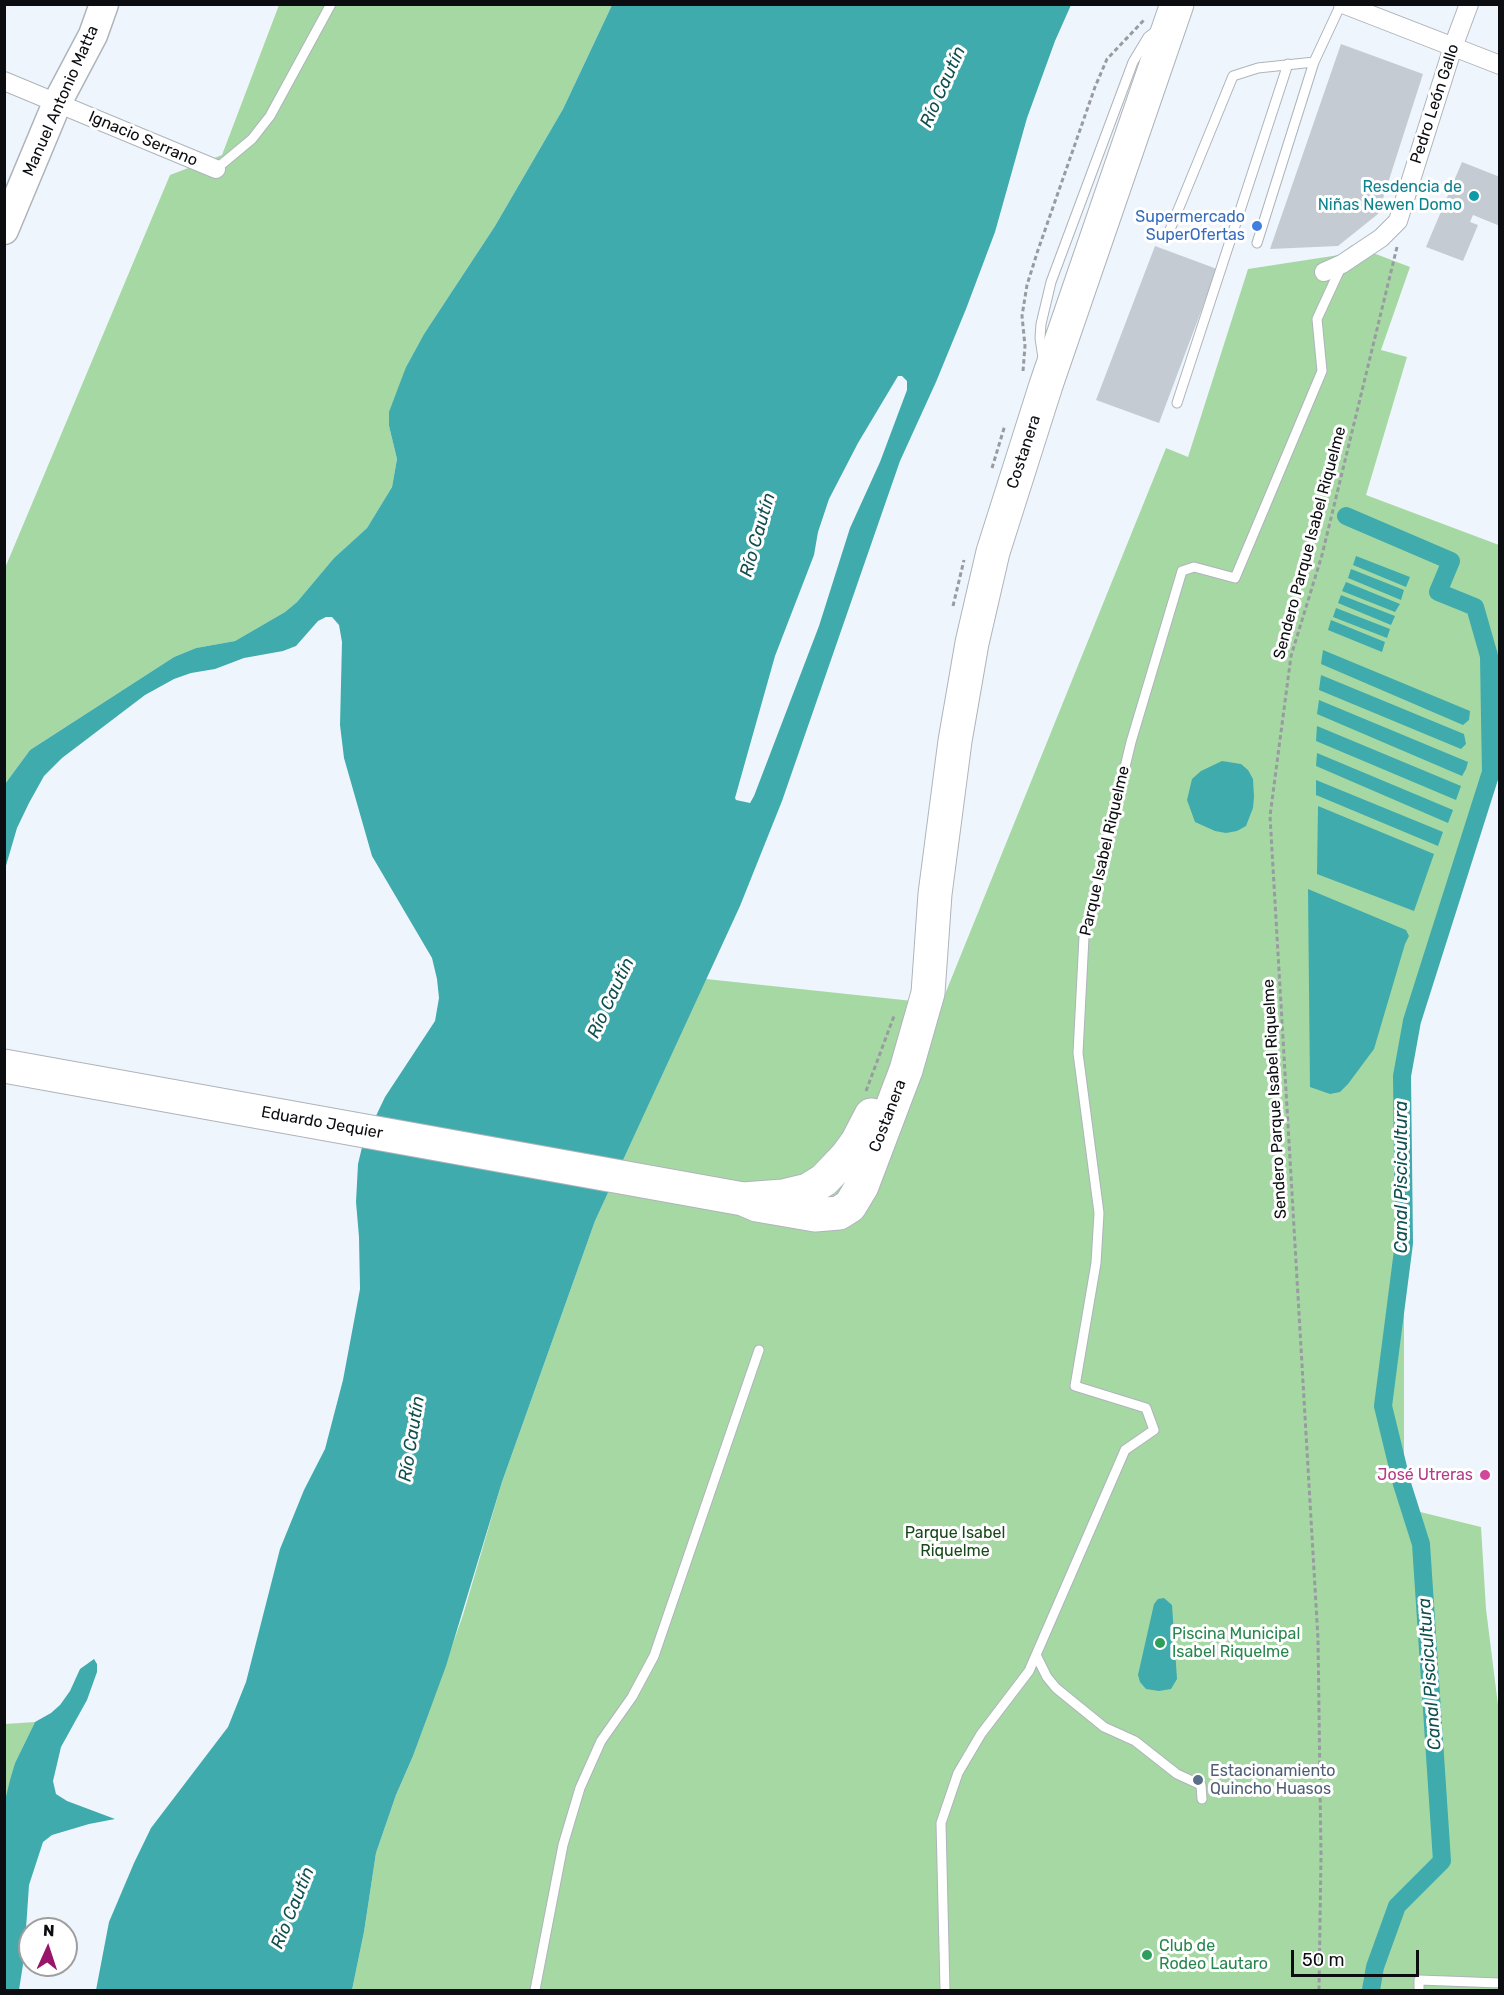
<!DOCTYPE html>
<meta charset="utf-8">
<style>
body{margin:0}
#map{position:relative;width:1504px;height:1995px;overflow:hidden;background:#eff5fc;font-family:Rubik,sans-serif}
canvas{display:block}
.frame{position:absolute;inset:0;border:6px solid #0c0d10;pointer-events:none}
.north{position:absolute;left:18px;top:1917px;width:60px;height:60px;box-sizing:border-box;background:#fff;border:2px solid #9e9e9f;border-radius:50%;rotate:3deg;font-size:16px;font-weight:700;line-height:24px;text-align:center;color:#0c0d10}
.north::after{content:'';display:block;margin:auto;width:21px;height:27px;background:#99156a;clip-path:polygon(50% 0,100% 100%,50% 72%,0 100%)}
.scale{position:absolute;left:1291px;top:1950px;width:128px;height:27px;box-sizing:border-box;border:3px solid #0c0d10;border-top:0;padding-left:8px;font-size:18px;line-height:21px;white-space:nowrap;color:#0c0d10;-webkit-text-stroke:4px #fff;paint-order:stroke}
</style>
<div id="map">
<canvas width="1504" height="1995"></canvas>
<div class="frame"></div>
<div class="north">N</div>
<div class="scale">50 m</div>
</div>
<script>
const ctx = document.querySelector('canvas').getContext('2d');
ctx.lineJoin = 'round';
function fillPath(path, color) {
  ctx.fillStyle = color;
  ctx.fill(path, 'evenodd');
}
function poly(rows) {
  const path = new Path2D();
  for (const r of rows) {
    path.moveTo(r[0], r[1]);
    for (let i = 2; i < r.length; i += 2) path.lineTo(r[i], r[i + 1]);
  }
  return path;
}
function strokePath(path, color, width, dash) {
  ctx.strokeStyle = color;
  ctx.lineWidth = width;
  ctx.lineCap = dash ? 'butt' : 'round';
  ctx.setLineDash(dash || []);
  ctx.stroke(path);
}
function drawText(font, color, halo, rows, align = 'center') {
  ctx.font = font + ' Rubik,sans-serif';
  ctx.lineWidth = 6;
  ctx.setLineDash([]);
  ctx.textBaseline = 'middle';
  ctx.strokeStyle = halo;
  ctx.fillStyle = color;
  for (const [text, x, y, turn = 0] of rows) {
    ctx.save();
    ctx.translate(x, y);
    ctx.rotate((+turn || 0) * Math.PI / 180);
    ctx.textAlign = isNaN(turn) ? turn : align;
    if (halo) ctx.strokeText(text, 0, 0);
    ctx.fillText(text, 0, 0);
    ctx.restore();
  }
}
const green = poly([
 [279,5,612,5,563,109,495,226,424,334,406,367,389,426,397,459,392,487,367,528,334,558,297,602,285,612,235,641,196,648,174,657,30,750,5,784,5,568,170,175,222,155],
 [1352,245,1410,267,1381,350,1407,357,1366,495,1499,545,1499,745,1402,1055,1404,1145,1404,1459,1400,1507,1481,1527,1486,1609,1500,1721,1499,1990,352,1990,364,1932,376,1853,396,1795,413,1756,463,1615,502,1482,595,1221,706,979,941,1004,1166,448,1188,457,1248,269,1339,255],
 [35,1722,15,1763,5,1805,5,1724]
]);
const water = poly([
 [612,5,1071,5,1055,41,1027,118,995,232,966,309,936,382,900,461,782,801,740,906,595,1221,502,1482,446,1666,413,1756,396,1795,376,1853,364,1932,352,1990,96,1990,109,1922,134,1863,151,1828,228,1727,246,1682,280,1549,304,1490,325,1449,343,1380,360,1289,359,1237,356,1202,358,1164,363,1143,385,1097,435,1021,439,998,437,979,432,958,372,856,344,758,340,725,342,642,339,625,332,617,326,617,318,621,296,646,283,651,244,658,215,669,191,673,174,679,145,695,62,758,44,776,29,803,17,828,5,869,5,784,30,750,174,657,196,648,235,641,285,612,297,602,334,558,367,528,392,487,397,459,389,426,389,412,406,367,424,334,495,226,563,109],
 [898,376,902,376,907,381,907,390,880,462,850,528,819,626,754,796,750,803,736,800,735,798,775,656,814,555,818,532,829,499,858,443],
 [1356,556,1410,577,1406,587,1353,565],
 [1351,569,1404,590,1401,600,1348,578],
 [1346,582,1400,604,1395,612,1342,591],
 [1341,595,1395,616,1391,625,1338,603],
 [1336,608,1390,629,1387,638,1333,617],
 [1331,620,1385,642,1382,652,1328,630],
 [1323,650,1470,711,1469,720,1463,725,1321,664],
 [1321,675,1464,734,1466,744,1461,749,1319,690],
 [1319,700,1468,762,1466,769,1462,776,1317,714],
 [1317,726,1461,786,1456,800,1316,741],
 [1317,753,1453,810,1448,823,1316,766],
 [1222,761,1241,764,1248,770,1253,779,1254,797,1253,808,1246,826,1237,831,1226,833,1215,831,1195,822,1187,800,1192,779,1201,771],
 [1316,780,1443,832,1438,846,1316,795],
 [1318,806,1434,854,1414,911,1317,874],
 [1308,889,1406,930,1409,936,1405,944,1374,1049,1348,1084,1340,1092,1330,1094,1310,1087],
 [1164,1598,1172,1605,1177,1679,1171,1689,1159,1691,1146,1689,1140,1682,1138,1675,1154,1604,1158,1599],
 [94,1659,97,1664,97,1672,87,1700,61,1747,53,1781,56,1794,67,1801,115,1819,89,1824,52,1835,43,1842,29,1885,24,1958,19,1990,5,1990,4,1805,10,1780,15,1763,35,1722,51,1713,60,1705,70,1691,80,1669]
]);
const canal = poly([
 [1346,516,1451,561,1438,592,1475,607,1489,656,1490,718,1491,772,1412,1021,1402,1076,1404,1243,1383,1406,1402,1484,1421,1544,1442,1861,1397,1906,1375,1967,1371,1990]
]);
const building = poly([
 [1341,44,1423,74,1378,214,1338,246,1270,249],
 [1462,162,1500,177,1500,226,1473,215,1470,222,1478,225,1463,261,1426,247],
 [1155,246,1217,269,1159,423,1096,400]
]);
const path = poly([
 [1023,371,1025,346,1022,316,1027,285,1038,250,1095,87,1107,59,1144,20],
 [992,468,1005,425],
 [953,606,964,560],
 [866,1091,894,1016],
 [1319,1990,1321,1856,1318,1639,1270,816,1291,656,1322,555,1397,247]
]);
const lane = poly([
 [216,169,252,139,270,116,331,4],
 [1167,237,1233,76,1258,68,1314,62,1341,4],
 [1257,243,1314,62],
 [1043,358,1040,338,1041,324,1051,282,1133,62,1148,37,1157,30],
 [1177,403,1288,64],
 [1036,1655,1047,1677,1056,1688,1104,1727,1135,1741,1177,1774,1201,1785,1202,1799],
 [535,1990,563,1845,580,1788,601,1741,632,1697,654,1656,759,1350],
 [945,1990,941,1823,958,1773,981,1734,1029,1671,1125,1450,1154,1430,1146,1408,1075,1386,1096,1263,1099,1213,1078,1053,1084,937,1131,742,1182,571,1194,567,1235,578,1322,371,1317,319,1341,267],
 [1419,1990,1419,1980,1500,1983]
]);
const street = poly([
 [1343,4,1500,65],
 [4,81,216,169],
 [1324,272,1342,264,1381,238,1398,221,1453,47,1469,4]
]);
const primary = poly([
 [4,230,57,103,93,35,104,4]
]);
const highway = poly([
 [4,1066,743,1199,783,1196,808,1190,824,1180,846,1157,857,1142,871,1115],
 [743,1199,757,1205,815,1215,839,1213,850,1206,862,1186,906,1070,928,993,935,894,955,741,972,643,993,552,1046,385,1177,4]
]);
const markers = [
 [1474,196,6,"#0f9aa8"],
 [1257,226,6,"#3f7fe0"],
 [1485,1475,6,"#d1479c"],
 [1160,1643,6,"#2e9e5b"],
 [1198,1780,6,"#5c6f8a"],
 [1147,1955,6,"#2e9e5b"]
];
const streetNames = [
 ["Manuel Antonio Matta",61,101,-66],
 ["Pedro León Gallo",1435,104,-72],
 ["Ignacio Serrano",143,139,23],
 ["Costanera",1024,452,-72],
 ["Sendero Parque Isabel Riquelme",1310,543,-75],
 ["Parque Isabel Riquelme",1105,851,-77],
 ["Sendero Parque Isabel Riquelme",1275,1099,-93],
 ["Costanera",888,1116,-69],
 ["Eduardo Jequier",322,1123,10]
];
const cultureNames = [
 ["Resdencia de",1462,187],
 ["Niñas Newen Domo",1462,205]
];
const shopNames = [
 ["Supermercado",1245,217],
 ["SuperOfertas",1245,235]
];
const hotelNames = [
 ["José Utreras",1473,1475]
];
const parkNames = [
 ["Parque Isabel",955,1533],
 ["Riquelme",955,1551]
];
const leisureNames = [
 ["Piscina Municipal",1172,1634],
 ["Isabel Riquelme",1172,1652],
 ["Club de",1159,1946],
 ["Rodeo Lautaro",1159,1964]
];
const serviceNames = [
 ["Estacionamiento",1210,1771],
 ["Quincho Huasos",1210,1789]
];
const waterNames = [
 ["Río Cautín",943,87,-66],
 ["Río Cautín",758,535,-74],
 ["Río Cautín",611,998,-65],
 ["Canal Piscicultura",1402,1177,-90],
 ["Río Cautín",412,1439,-81],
 ["Canal Piscicultura",1430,1674,-94],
 ["Río Cautín",293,1908,-68]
];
fillPath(green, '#a6d8a4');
fillPath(water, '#3fabad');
strokePath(canal, '#3fabad', 18);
fillPath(building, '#c5cbd2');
strokePath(lane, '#aeb4bb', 11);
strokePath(street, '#aeb4bb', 20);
strokePath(primary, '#aeb4bb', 31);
strokePath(highway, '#aeb4bb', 35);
strokePath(path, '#989ca1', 3, [4.5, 3]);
strokePath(lane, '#fff', 9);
strokePath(street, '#fff', 18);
strokePath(primary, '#fff', 28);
strokePath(highway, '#fff', 33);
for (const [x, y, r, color] of markers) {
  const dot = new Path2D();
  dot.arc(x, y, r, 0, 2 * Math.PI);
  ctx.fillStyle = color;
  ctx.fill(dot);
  strokePath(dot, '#fff', 2);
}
drawText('16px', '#0c0d10', '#fff', streetNames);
drawText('16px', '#0d838f', '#fff', cultureNames, 'right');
drawText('16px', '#366cbe', '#fff', shopNames, 'right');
drawText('16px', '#b23c85', '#fff', hotelNames, 'right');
drawText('16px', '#184719', '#fff', parkNames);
drawText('16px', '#27864d', '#fff', leisureNames, 'left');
drawText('16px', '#4e5e75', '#fff', serviceNames, 'left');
drawText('italic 18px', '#104f50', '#fff', waterNames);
</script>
